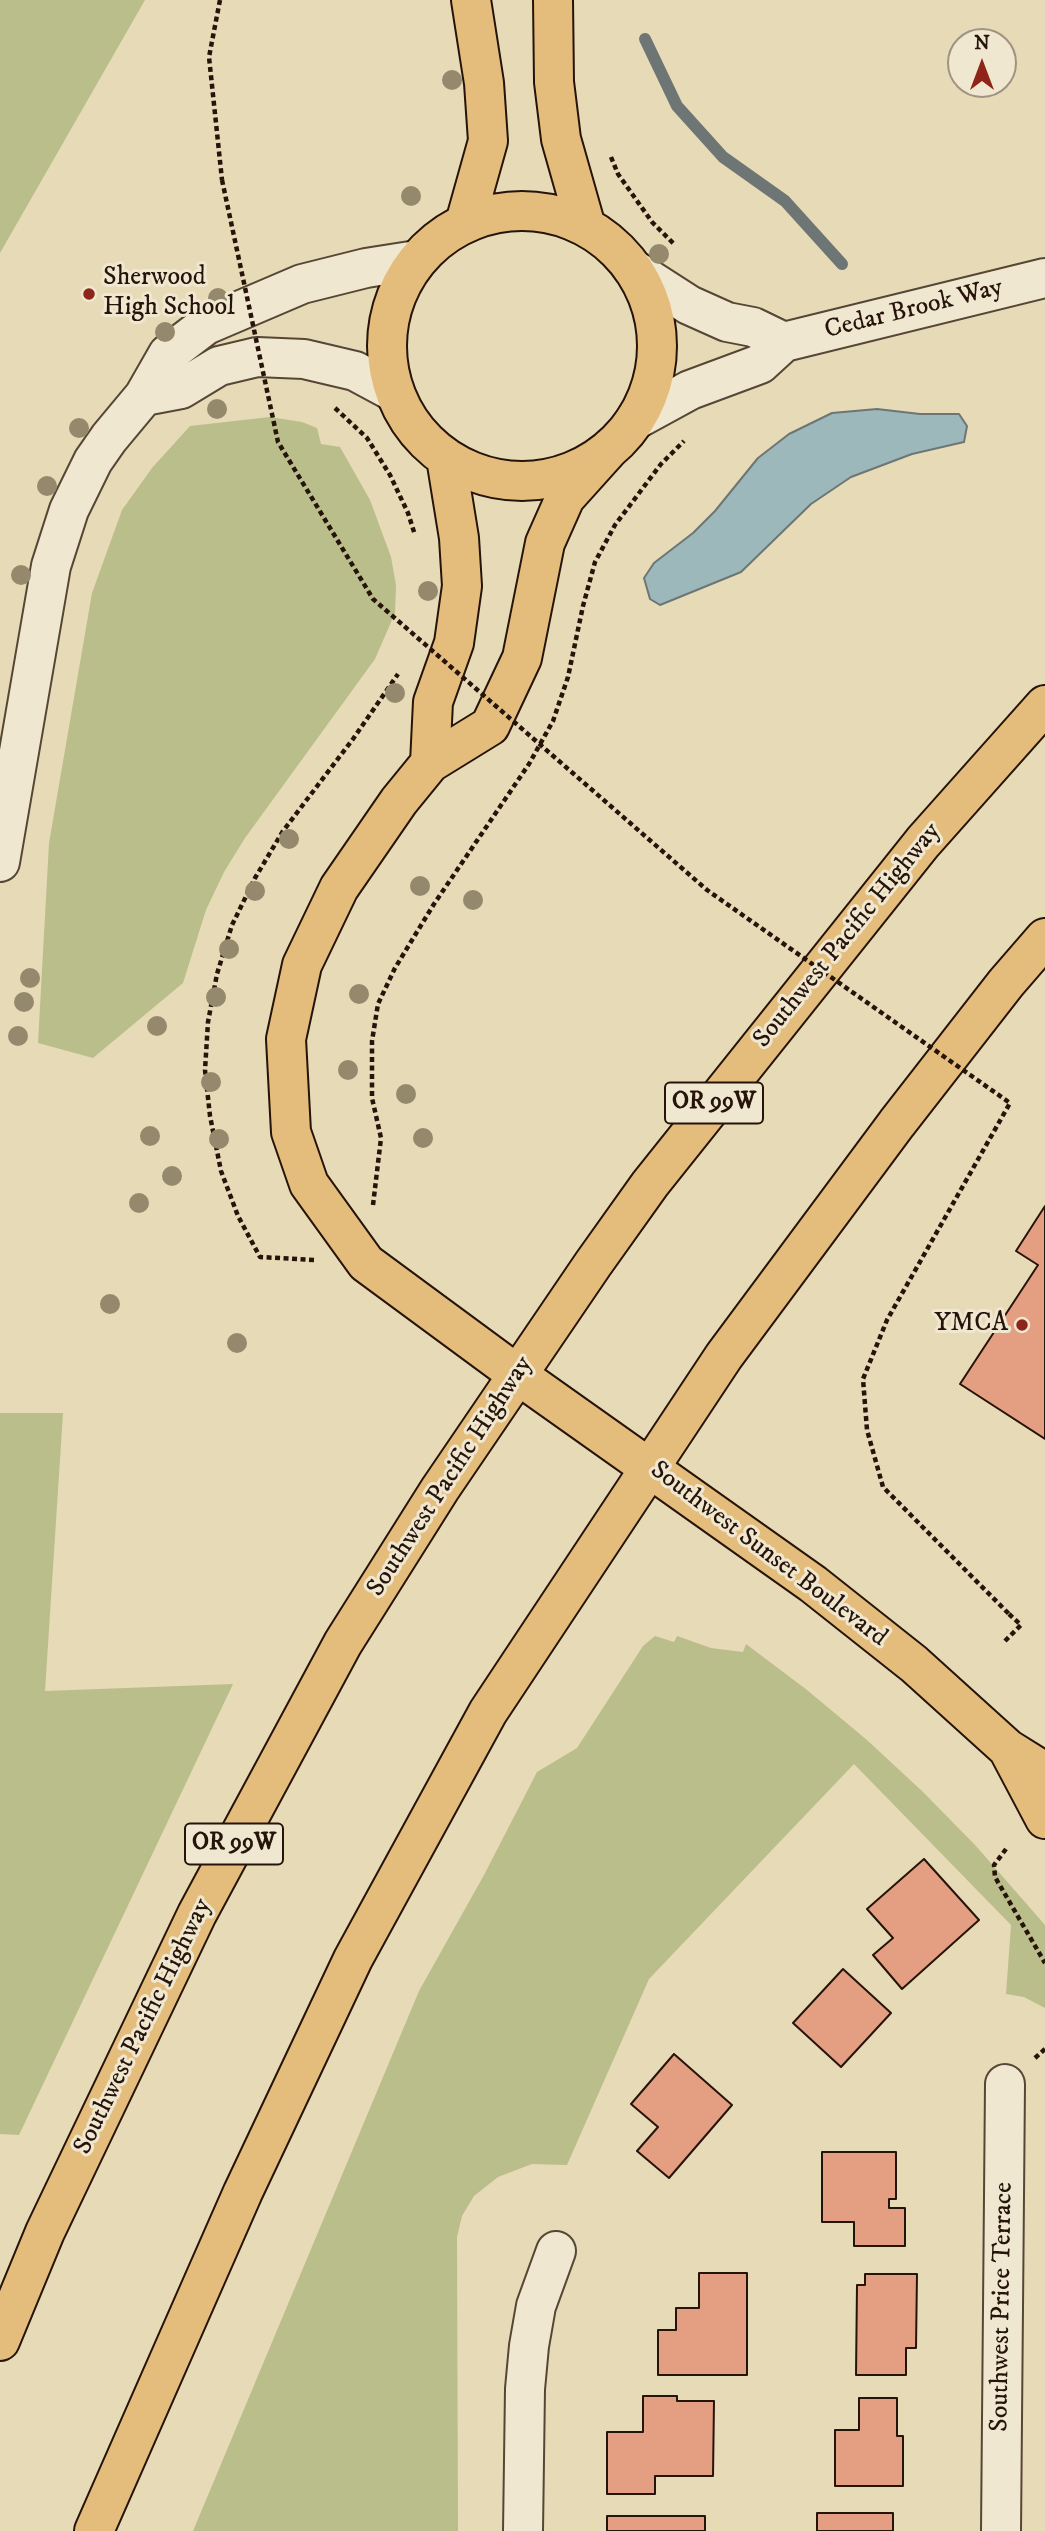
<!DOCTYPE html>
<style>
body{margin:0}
#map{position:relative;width:1045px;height:2531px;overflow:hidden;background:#e7dab7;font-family:"IM FELL DW Pica",serif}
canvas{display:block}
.north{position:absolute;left:947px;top:28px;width:70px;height:70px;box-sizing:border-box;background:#efe7d0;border:2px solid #9f9381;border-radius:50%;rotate:0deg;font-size:19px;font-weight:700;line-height:28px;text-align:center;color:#26140a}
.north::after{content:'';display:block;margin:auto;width:24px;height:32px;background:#8f2418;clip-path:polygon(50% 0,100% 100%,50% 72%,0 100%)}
</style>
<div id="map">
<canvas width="1045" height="2531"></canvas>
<div class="north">N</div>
</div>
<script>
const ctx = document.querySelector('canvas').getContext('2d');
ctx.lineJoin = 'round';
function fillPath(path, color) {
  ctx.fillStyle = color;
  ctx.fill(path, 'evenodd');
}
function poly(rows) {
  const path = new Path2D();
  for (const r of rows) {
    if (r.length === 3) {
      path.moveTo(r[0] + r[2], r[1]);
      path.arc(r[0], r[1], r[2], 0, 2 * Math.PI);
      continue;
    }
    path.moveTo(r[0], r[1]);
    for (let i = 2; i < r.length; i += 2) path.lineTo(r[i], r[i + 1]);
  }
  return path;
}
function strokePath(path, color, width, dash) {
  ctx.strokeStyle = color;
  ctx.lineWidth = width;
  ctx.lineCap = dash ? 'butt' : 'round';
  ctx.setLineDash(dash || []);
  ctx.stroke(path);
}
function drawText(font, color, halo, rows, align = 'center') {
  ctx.font = font + ' "IM FELL DW Pica",serif';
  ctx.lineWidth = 6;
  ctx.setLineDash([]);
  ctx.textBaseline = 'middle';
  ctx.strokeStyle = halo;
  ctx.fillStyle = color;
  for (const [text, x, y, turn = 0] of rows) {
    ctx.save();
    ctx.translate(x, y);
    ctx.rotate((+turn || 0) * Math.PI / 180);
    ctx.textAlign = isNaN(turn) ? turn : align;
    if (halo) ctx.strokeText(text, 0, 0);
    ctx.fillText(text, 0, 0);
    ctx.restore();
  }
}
const green = poly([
 [0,0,145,0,0,253],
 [270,417,302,422,317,428,321,444,340,447,370,500,391,557,396,585,395,613,375,659,245,838,224,872,206,910,183,983,93,1058,38,1043,49,843,92,593,122,510,152,468,190,426],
 [0,1413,63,1413,45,1691,233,1684,19,2135,0,2134],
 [655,1636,674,1642,677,1636,711,1648,743,1652,746,1644,807,1690,867,1740,923,1792,976,1846,1045,1925,1045,2008,1024,1997,1006,1994,1011,1925,854,1764,649,1979,567,2165,532,2164,498,2177,474,2196,462,2216,457,2237,458,2531,193,2531,419,1991,484,1875,537,1772,577,1748,643,1646]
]);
const water = poly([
 [877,409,920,414,959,414,967,426,964,442,912,454,851,477,811,504,741,572,660,605,650,599,644,578,654,563,693,533,715,511,758,458,789,434,832,413,877,409]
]);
const stream = poly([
 [645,39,677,106,723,157,785,201,842,264]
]);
const building = poly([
 [1045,1206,1045,1439,960,1384,1038,1265,1016,1251,1045,1206],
 [924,1859,979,1920,902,1989,873,1955,893,1938,867,1909,924,1859],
 [843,1969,891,2013,841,2067,793,2023,843,1969],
 [674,2054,732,2105,669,2178,637,2151,658,2127,631,2104,674,2054],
 [822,2152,896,2152,896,2199,889,2199,889,2208,905,2208,905,2246,854,2246,854,2222,822,2222,822,2152],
 [699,2273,747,2273,747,2375,658,2375,658,2330,676,2330,676,2308,699,2308,699,2273],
 [865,2274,917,2274,916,2348,906,2348,906,2375,856,2375,857,2285,865,2285,865,2274],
 [643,2396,677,2396,677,2401,714,2401,713,2476,655,2476,655,2494,607,2494,607,2432,643,2432,643,2396],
 [859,2398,897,2398,897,2436,903,2436,903,2486,835,2486,835,2430,859,2430,859,2398],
 [817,2513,893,2513,893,2531,817,2531,817,2513],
 [607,2516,705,2516,705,2531,607,2531,607,2516]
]);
const path = poly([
 [220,0,209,57,222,180],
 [611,157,618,174,652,222,675,245],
 [335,408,367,438,390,475,408,513,415,535],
 [373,1205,381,1138,372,1098,372,1041,378,1004,395,968,434,904,529,764,553,721,568,677,583,606,595,562,615,525,661,464,684,441],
 [314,1260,260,1257,238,1216,221,1171,210,1116,205,1070,208,1022,217,974,232,925,255,878,283,831,353,739,398,674],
 [1005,1641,1021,1625,1009,1614],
 [1006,1849,994,1865,995,1877,1045,1963],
 [1035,2058,1045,2049]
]);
const minor = poly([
 [633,269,689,305,727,322,753,327,784,342],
 [144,396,181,389,219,366,257,357,304,359,355,371,394,392],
 [635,420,690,390,760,364,784,342,1045,278],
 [0,862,51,566,69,510,93,461,109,438,144,396,168,354,206,325,302,284,366,268,417,260],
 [523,2531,525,2389,529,2346,536,2306,556,2251],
 [1001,2531,1005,2084]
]);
const major = poly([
 [553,0,554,82,561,139,586,227],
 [522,346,135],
 [465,223,488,141,484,83,471,0],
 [610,448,565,498,545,543,522,658,490,726,430,763,399,801,339,888,302,965,286,1039,291,1132,309,1184,366,1263,518,1375,813,1584,914,1664,1008,1749,1045,1772],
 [430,763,433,702,454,643,462,586,459,538,446,458],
 [1009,1751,1045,1819]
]);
const highway = poly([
 [0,2341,45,2232,197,1914,343,1643,440,1489,593,1264,650,1184,923,842,1045,705],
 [94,2531,243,2192,353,1959,488,1712,724,1356,897,1123,1006,983,1045,938]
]);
const pathBridge = poly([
 [222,180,278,442,373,599,707,890,1010,1103,887,1320,863,1379,867,1430,883,1487,1009,1614]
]);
const trees = [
 [452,80],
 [411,196],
 [659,254],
 [218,298],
 [165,332],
 [217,409],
 [79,428],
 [47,486],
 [21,575],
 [428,591],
 [395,693],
 [289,839],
 [420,886],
 [255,891],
 [473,900],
 [229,949],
 [30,978],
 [359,994],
 [216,997],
 [24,1002],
 [157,1026],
 [18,1036],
 [348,1070],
 [211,1082],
 [406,1094],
 [150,1136],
 [423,1138],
 [219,1139],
 [172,1176],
 [139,1203],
 [110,1304],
 [237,1343]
];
const markers = [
 [89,294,7,"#8f2418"],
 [1022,1325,7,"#8f2418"]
];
const shields = [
 [714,1103,98],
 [234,1844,98]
];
const shieldNames = [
 ["OR 99W",714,1103],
 ["OR 99W",234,1844]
];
const poiNames = [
 ["Sherwood",103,279],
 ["High School",103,309],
 ["YMCA",1008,1325,"right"]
];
const streetNames = [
 ["Cedar Brook Way",914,310,-14],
 ["Southwest Pacific Highway",848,936,-51],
 ["Southwest Pacific Highway",451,1477,-57],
 ["Southwest Sunset Boulevard",768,1555,37],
 ["Southwest Pacific Highway",144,2027,-64],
 ["Southwest Price Terrace",1003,2307,-89]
];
fillPath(green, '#babe8b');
fillPath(water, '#9cb8ba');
strokePath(water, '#6d7674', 2);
strokePath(stream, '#6d7674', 12);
fillPath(building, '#e49e82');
strokePath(building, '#26140a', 2);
strokePath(minor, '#564635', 42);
strokePath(major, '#26140a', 42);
strokePath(highway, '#26140a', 42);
strokePath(path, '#26140a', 4.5, [5, 3.5]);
strokePath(minor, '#efe7d0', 38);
strokePath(major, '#e4bd7c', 38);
strokePath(highway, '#e4bd7c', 38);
strokePath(pathBridge, '#26140a', 4.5, [5, 3.5]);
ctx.fillStyle = '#95896d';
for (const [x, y] of trees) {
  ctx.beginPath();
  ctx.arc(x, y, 10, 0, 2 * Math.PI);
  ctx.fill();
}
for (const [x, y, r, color] of markers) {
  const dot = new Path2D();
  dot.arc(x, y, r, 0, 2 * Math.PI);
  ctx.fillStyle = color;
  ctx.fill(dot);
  strokePath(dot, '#efe7d0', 2.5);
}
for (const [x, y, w] of shields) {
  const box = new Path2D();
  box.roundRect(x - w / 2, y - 20.5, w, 41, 5);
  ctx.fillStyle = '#efe7d0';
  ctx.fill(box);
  strokePath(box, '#26140a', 2);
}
drawText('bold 24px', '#26140a', null, shieldNames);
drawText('26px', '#26140a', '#efe7d0', poiNames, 'left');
drawText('26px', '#26140a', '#efe7d0', streetNames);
</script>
